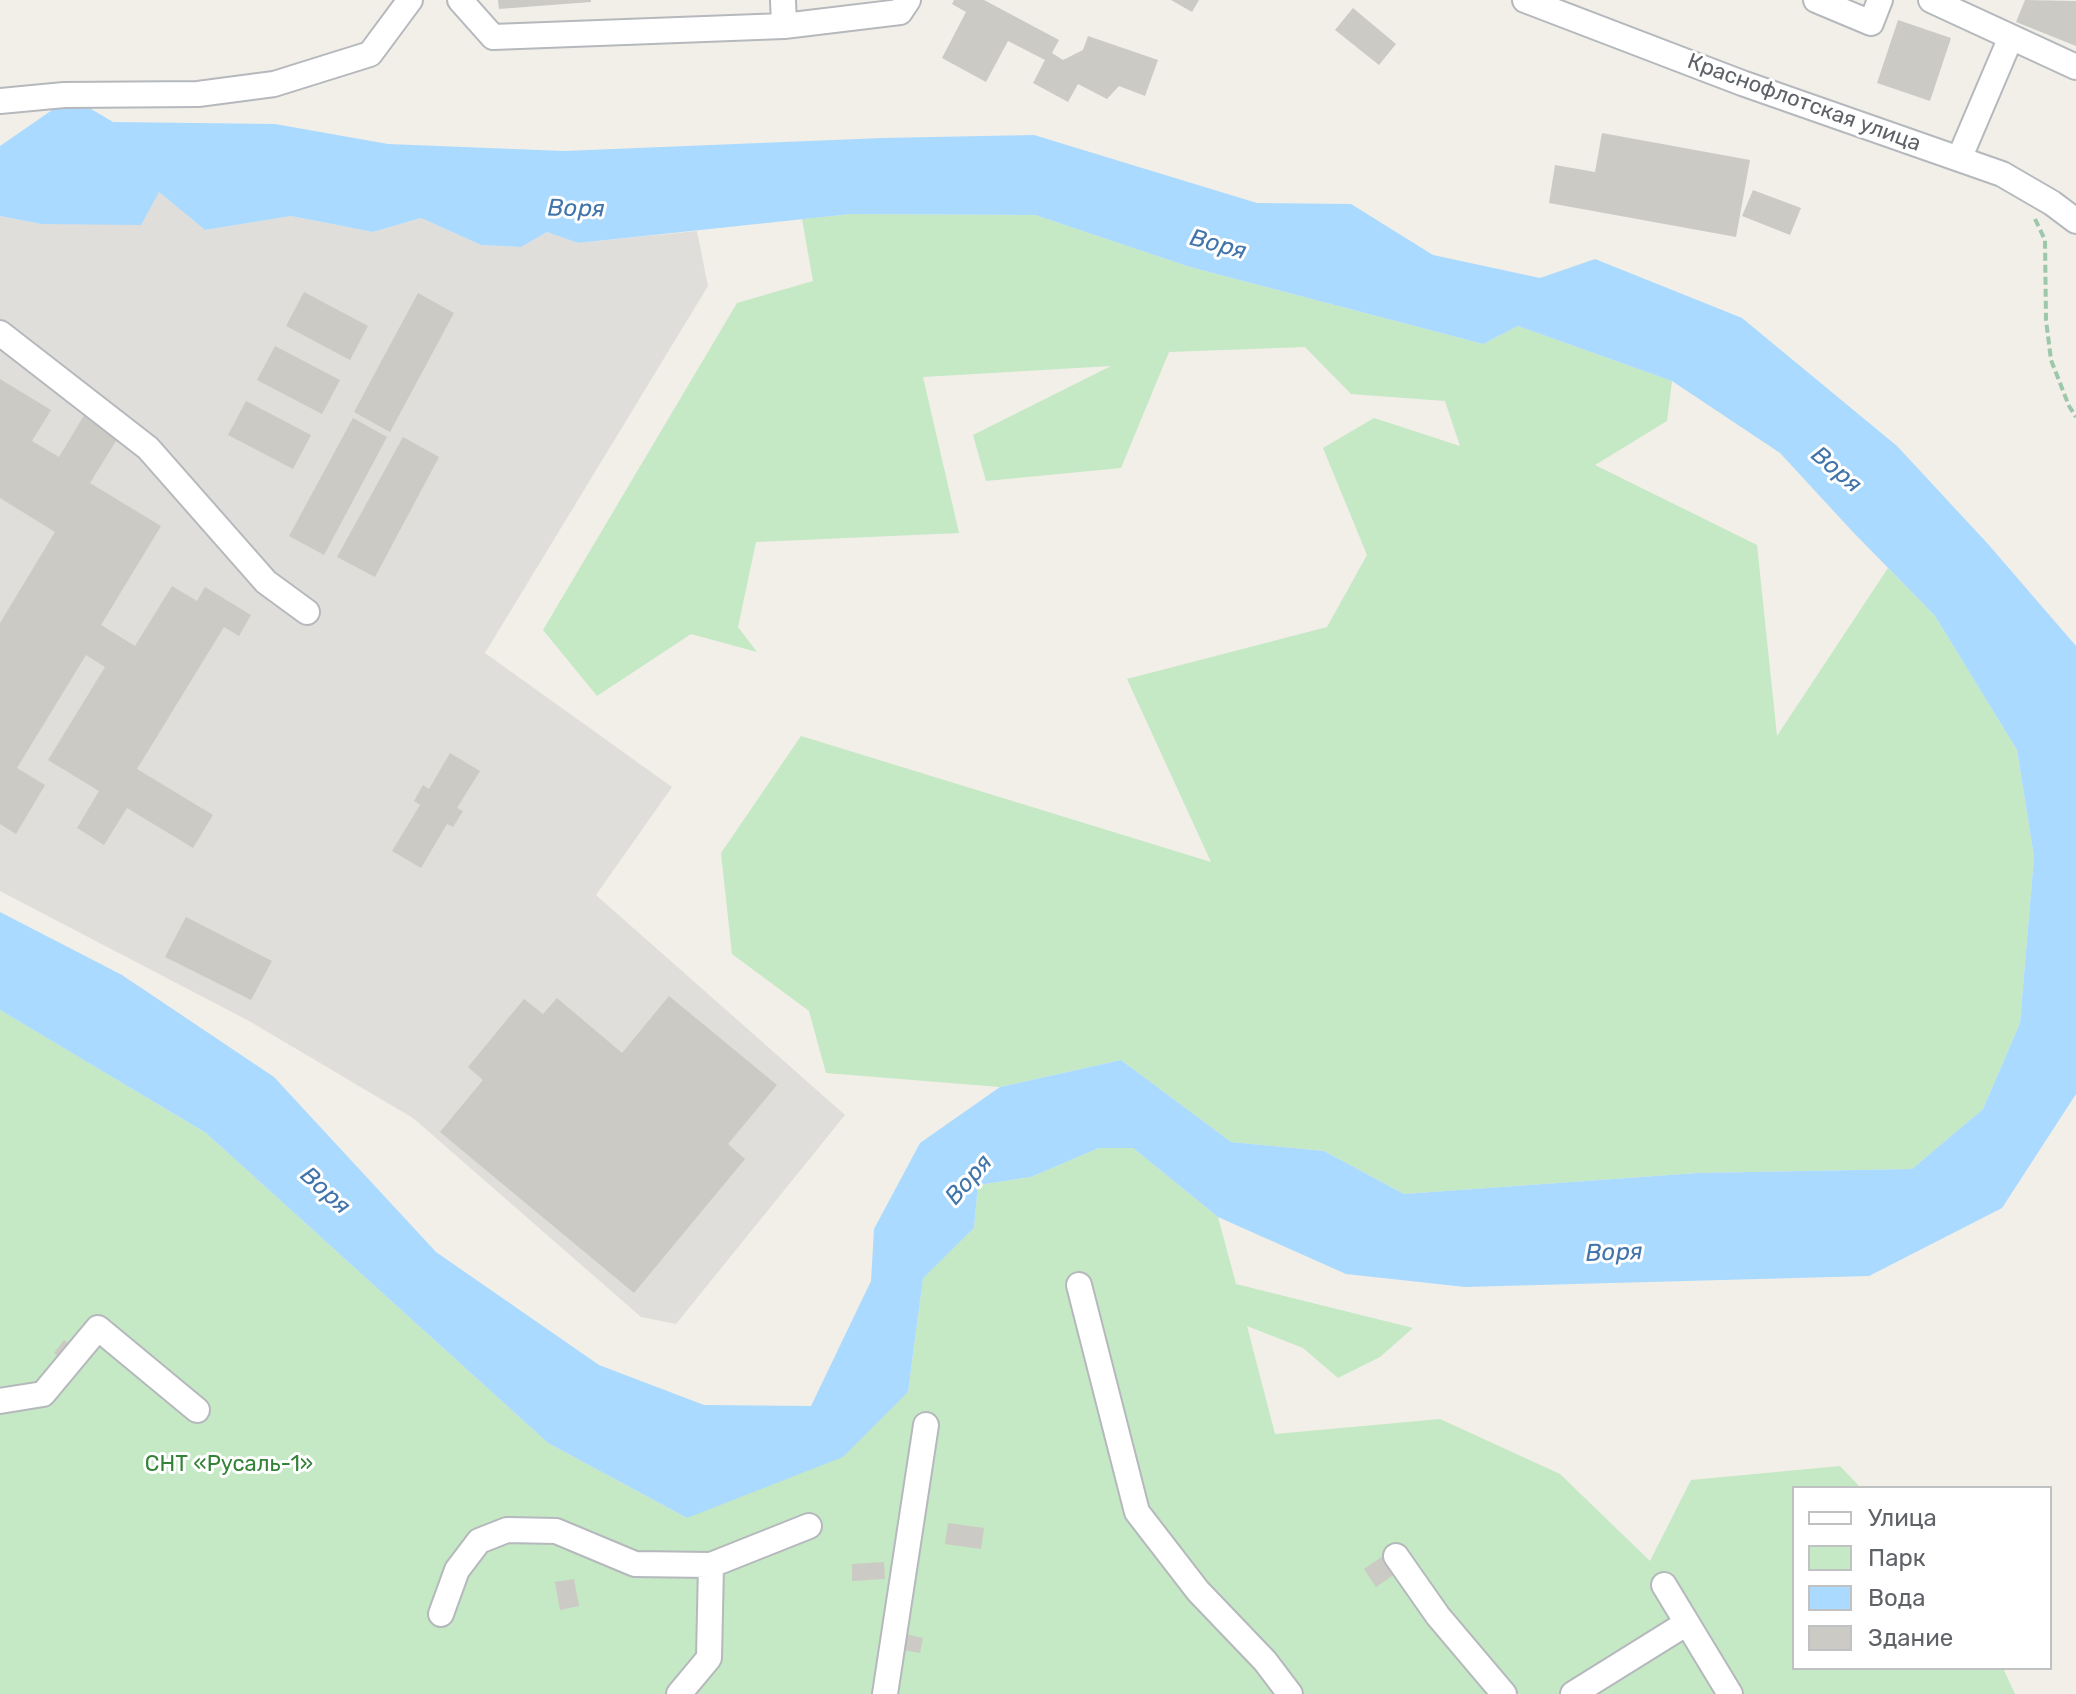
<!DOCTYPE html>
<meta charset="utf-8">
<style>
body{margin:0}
#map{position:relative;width:2076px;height:1694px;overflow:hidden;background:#f1efe8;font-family:Rubik,sans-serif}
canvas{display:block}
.legend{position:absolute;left:1792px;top:1486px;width:260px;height:184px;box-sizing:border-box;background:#fff;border:2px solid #bfc1c3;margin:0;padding:10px 14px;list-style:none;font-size:24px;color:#5f6368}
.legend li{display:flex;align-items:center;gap:16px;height:40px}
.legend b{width:40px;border:2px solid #bfc1c3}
</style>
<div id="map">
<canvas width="2076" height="1694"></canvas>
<ul class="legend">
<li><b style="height:10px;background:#fff"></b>Улица</li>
<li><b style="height:22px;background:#c5e8c5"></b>Парк</li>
<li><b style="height:22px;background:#aadaff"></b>Вода</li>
<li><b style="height:22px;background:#cccac5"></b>Здание</li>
</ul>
</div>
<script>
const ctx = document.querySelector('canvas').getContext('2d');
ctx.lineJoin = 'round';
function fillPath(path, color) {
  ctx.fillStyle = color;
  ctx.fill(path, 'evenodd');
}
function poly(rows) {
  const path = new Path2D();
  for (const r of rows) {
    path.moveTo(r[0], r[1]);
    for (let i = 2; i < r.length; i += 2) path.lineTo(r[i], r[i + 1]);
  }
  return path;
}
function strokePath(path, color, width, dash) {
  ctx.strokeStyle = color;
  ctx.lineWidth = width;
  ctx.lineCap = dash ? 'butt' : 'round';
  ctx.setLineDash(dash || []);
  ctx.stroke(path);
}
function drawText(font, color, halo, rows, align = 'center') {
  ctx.font = font + ' Rubik,sans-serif';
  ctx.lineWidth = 6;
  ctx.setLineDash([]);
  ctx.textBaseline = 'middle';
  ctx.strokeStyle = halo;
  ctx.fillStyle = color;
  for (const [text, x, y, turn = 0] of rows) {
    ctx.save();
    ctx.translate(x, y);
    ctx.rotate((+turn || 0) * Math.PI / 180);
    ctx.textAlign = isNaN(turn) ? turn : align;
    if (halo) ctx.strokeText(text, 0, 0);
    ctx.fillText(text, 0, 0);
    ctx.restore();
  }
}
const industrial = poly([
 [159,192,205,230,291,216,373,232,421,218,481,245,520,247,547,232,578,243,697,231,708,286,485,653,672,787,596,895,845,1115,676,1324,641,1317,413,1118,249,1021,0,891,0,216,41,224]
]);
const green = poly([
 [851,214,1035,215,1190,267,1483,344,1518,326,1672,381,1667,421,1595,465,1757,545,1777,736,1888,568,1935,616,2017,750,2034,857,2020,1023,1983,1109,1912,1169,1697,1173,1404,1194,1324,1151,1231,1142,1121,1060,1000,1087,826,1073,809,1011,732,954,721,853,801,736,1211,862,1127,679,1327,627,1367,555,1323,448,1374,418,1460,446,1445,401,1351,394,1305,347,1169,352,1121,468,986,481,973,435,1111,366,923,377,959,533,756,542,738,627,757,652,691,634,597,696,543,630,737,303,813,281,802,219],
 [0,1010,206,1133,548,1443,687,1518,908,1392,923,1277,974,1228,978,1185,1031,1177,1099,1148,1133,1148,1218,1217,1236,1284,1413,1328,1380,1357,1338,1378,1303,1348,1247,1326,1275,1434,1440,1419,1560,1474,1650,1561,1691,1480,1840,1466,1861,1488,1794,1488,1794,1668,2003,1668,2015,1694,0,1694]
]);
const water = poly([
 [71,97,113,122,275,124,388,144,564,151,882,138,1034,135,1257,203,1351,204,1433,255,1540,278,1595,259,1742,318,1897,446,1988,544,2076,646,2076,1094,2002,1208,1869,1276,1465,1287,1346,1274,1218,1217,1133,1148,1099,1148,1031,1177,978,1185,974,1228,923,1278,908,1392,843,1457,687,1518,548,1443,206,1133,0,1010,0,912,122,975,274,1077,436,1252,599,1365,704,1405,811,1406,871,1281,874,1229,920,1143,1000,1087,1121,1060,1231,1142,1324,1151,1404,1194,1697,1173,1912,1169,1983,1109,2020,1023,2034,857,2017,750,1935,616,1852,531,1780,453,1672,381,1518,326,1483,344,1190,267,1035,215,851,214,578,243,547,232,521,247,481,245,421,218,373,232,291,216,205,230,159,192,141,225,41,224,0,216,0,146]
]);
const building = poly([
 [498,0,591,0,591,2,499,9],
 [954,0,984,0,1059,40,1052,53,1063,60,1083,50,1088,36,1158,60,1145,96,1119,86,1107,99,1078,84,1068,102,1033,83,1045,60,1008,41,986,82,942,58,966,12,952,4],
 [1171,0,1199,0,1192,12],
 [2025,0,2076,1,2076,46,2016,22],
 [1353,8,1396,44,1379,65,1335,30],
 [1898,20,1951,38,1930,101,1877,83],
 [1602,133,1750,160,1736,237,1549,203,1555,165,1595,172],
 [1753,190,1801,208,1790,235,1742,216],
 [304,292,368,326,350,360,286,326],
 [418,293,454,313,390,432,354,412],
 [275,346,340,380,322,414,257,380],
 [0,379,51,410,32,441,59,457,86,412,121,433,90,483,161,526,101,625,135,646,172,586,197,601,205,587,251,615,239,636,224,627,137,769,213,815,193,848,127,808,104,845,77,828,99,791,48,760,105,667,86,655,17,768,45,785,16,834,0,824,0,623,55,532,0,498],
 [246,401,311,435,293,469,228,435],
 [353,418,387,437,324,555,289,536],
 [403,437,439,457,375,577,337,557],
 [450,753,480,771,457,808,463,811,453,827,447,824,421,868,392,851,420,805,414,801,423,785,429,789],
 [186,917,272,961,251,1000,165,957],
 [669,996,777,1085,728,1144,745,1159,634,1293,440,1132,483,1080,468,1067,524,999,543,1014,557,998,622,1053],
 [64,1340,75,1348,64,1362,54,1353],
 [948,1523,984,1528,981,1549,945,1544],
 [1383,1556,1395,1574,1376,1587,1364,1569],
 [884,1562,885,1579,852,1581,852,1564],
 [574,1579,579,1606,560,1610,555,1582],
 [905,1634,923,1638,920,1653,902,1650]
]);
const path = poly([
 [2035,219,2045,240,2046,320,2051,360,2069,406,2076,417]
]);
const minor = poly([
 [460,0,493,37,784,26,783,0],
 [1525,0,1742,83,2002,174,2052,203,2076,221],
 [1816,0,1871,23,1880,0],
 [1931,0,2076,67],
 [784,26,900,12,908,0],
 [0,101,64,95,198,94,274,84,370,54,410,0],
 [1959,159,2011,37],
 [0,333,148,448,266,582,307,612],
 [1079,1285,1137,1512,1198,1591,1265,1661,1290,1694],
 [0,1401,43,1394,98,1328,197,1410],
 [1396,1556,1438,1616,1504,1694],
 [711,1565,809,1526],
 [1664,1585,1730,1694],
 [441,1614,457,1570,479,1541,507,1530,556,1531,635,1564,711,1565,709,1658,679,1694],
 [885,1694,926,1425],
 [1573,1694,1687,1623]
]);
const streetNames = [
 ["Краснофлотская улица",1804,103,20]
];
const parkNames = [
 ["СНТ «Русаль-1»",229,1465]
];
const waterNames = [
 ["Воря",576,209,1],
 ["Воря",1218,245,15],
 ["Воря",1836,470,40],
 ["Воря",969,1180,-49],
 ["Воря",325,1191,42],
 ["Воря",1614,1253,-2]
];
fillPath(industrial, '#e0deda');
fillPath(green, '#c5e8c5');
fillPath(water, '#aadaff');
fillPath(building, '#cccac5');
strokePath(minor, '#b5b8bc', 28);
strokePath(path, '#9cc7a9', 4, [8, 4]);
strokePath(minor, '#fff', 24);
drawText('22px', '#5f6368', '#fff', streetNames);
drawText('22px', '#348238', '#fff', parkNames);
drawText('italic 24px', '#4174aa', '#fff', waterNames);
</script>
